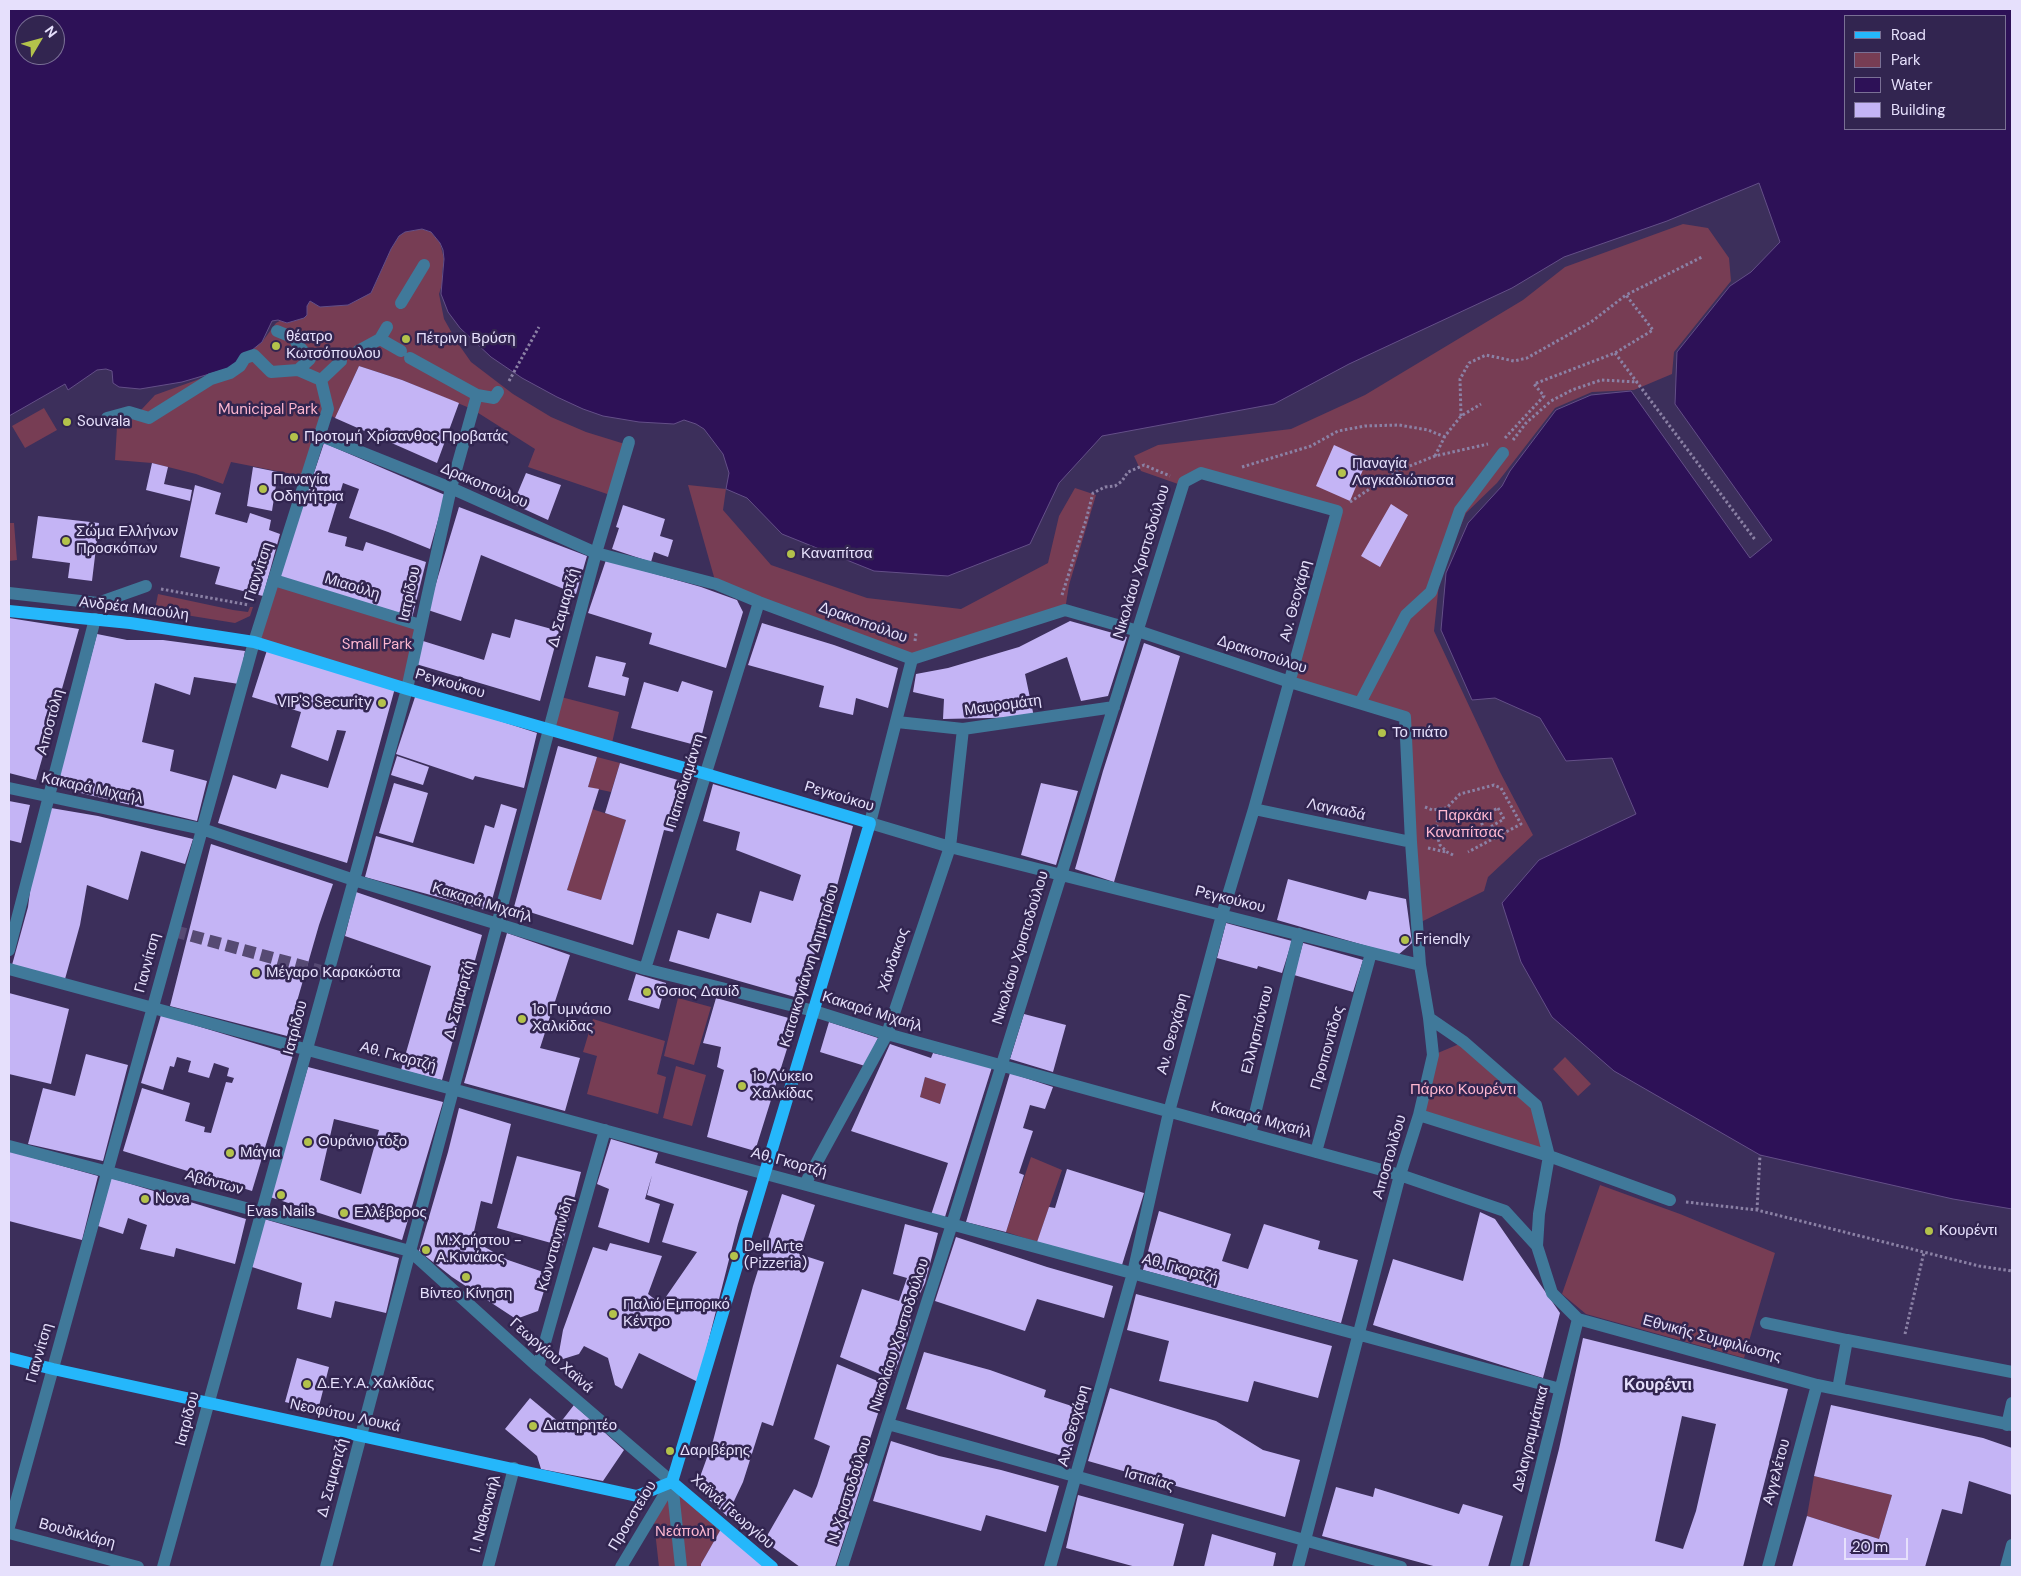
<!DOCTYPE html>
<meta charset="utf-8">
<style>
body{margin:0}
#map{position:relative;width:2021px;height:1576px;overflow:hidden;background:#3c2f5b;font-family:"DM Sans",sans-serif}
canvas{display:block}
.frame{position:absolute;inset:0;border:10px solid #e6e0fc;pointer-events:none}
.legend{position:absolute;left:1844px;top:15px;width:162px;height:115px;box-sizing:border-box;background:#322550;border:1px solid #7a7095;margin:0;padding:6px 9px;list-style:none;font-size:15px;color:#e6e0fc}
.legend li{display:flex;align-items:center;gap:10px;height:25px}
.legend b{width:25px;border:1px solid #7a7095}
.north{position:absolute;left:15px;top:15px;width:50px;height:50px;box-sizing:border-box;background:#322550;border:1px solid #7a7095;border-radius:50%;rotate:53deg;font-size:14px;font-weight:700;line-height:20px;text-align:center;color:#e6e0fc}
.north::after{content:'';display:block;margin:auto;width:18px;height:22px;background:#b3c24b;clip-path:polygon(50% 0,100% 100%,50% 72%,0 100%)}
.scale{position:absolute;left:1844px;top:1538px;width:64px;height:22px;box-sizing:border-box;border:2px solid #e6e0fc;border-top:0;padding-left:6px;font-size:15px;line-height:18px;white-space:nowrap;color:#e6e0fc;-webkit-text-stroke:4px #322550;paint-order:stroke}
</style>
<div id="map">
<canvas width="2021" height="1576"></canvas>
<div class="frame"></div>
<ul class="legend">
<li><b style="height:6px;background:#25b7fb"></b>Road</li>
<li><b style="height:14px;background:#773d54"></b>Park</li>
<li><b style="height:14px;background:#2d1157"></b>Water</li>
<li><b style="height:14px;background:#c4b4f5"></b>Building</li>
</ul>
<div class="north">N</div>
<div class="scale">20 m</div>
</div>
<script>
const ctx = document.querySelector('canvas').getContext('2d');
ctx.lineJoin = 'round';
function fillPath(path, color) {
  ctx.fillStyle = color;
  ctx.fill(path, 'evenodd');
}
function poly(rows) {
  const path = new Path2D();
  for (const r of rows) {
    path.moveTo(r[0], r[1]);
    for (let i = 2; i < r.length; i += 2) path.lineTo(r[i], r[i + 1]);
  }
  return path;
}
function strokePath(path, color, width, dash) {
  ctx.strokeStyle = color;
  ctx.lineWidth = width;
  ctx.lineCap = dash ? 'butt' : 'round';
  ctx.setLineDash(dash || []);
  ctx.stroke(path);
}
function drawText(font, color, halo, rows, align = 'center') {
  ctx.font = font + ' "DM Sans",sans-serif';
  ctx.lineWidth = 5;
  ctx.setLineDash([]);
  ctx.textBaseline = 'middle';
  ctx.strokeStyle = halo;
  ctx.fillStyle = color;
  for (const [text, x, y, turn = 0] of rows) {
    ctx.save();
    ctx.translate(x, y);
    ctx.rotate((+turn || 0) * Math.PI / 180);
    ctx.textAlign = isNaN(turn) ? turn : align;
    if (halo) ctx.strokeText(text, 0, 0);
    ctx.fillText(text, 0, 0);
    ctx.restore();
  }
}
const green = poly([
 [1683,224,1708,228,1729,258,1731,281,1674,352,1672,374,1634,390,1592,392,1555,408,1497,483,1466,513,1440,574,1434,631,1500,772,1533,835,1488,877,1484,891,1417,924,1404,717,1290,682,1337,511,1201,473,1178,484,1141,471,1134,456,1158,445,1291,429,1365,395,1523,300,1565,267],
 [422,229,431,232,440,243,444,259,442,273,443,281,439,294,444,319,457,342,471,362,513,394,551,417,586,432,628,445,613,496,528,467,535,449,472,409,402,380,359,366,335,418,327,413,307,477,231,462,223,484,196,474,152,463,115,460,117,427,142,409,155,395,230,368,262,342,276,323,307,306,310,301,320,307,348,305,374,287,391,249,399,236,405,232],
 [44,408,57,430,25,448,12,426],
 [688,485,726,489,723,510,771,565,867,598,961,609,1048,563,1059,516,1075,488,1096,495,1069,585,1065,610,912,659,716,584],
 [9,523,14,523,17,560,9,561],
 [274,580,420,625,407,689,254,642],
 [158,594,233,610,248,612,250,607,253,607,250,616,235,623,155,610],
 [561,697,619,712,612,743,552,726],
 [597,757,620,763,611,792,588,787],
 [592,809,626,820,601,900,567,890],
 [678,998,711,1007,694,1065,664,1056],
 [593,1019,665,1041,657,1074,666,1077,658,1114,587,1094,597,1056,583,1052],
 [1464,1042,1536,1105,1549,1156,1419,1115,1433,1055],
 [1565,1057,1591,1084,1578,1096,1553,1069],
 [676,1066,706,1075,692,1126,663,1118],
 [925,1077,946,1084,940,1104,920,1097],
 [1031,1157,1062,1170,1037,1242,1006,1232],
 [1600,1185,1680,1214,1775,1253,1744,1358,1586,1314,1562,1294],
 [1814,1476,1892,1495,1879,1539,1807,1516],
 [672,1482,723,1526,701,1564,701,1567,659,1567,654,1522]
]);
const water = poly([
 [9,9,2012,9,2012,1209,1953,1199,1760,1155,1614,1071,1552,1017,1521,962,1502,903,1539,860,1636,814,1612,758,1566,761,1540,718,1495,698,1472,700,1441,630,1446,573,1468,523,1502,486,1510,471,1556,410,1591,395,1631,391,1750,558,1772,540,1675,404,1677,352,1730,286,1751,272,1780,242,1759,183,1667,221,1564,257,1512,288,1349,364,1274,404,1102,436,1059,483,1030,544,948,576,874,571,782,534,747,498,726,489,729,473,723,454,704,429,696,424,684,420,674,424,639,422,603,416,583,409,557,397,522,378,491,357,460,328,448,312,441,294,444,259,443,250,440,243,431,232,422,229,405,232,399,236,391,249,371,293,348,305,320,307,310,301,307,306,307,315,304,318,287,323,278,320,272,321,262,342,230,368,182,382,140,389,119,387,113,383,112,371,106,369,97,370,68,390,65,384,9,416,9,9],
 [1845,16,2005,16,2005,129,1845,129,1845,16],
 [25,25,55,25,55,55,25,55,25,25]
]);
const building = poly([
 [359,366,402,380,459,403,437,463,335,418],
 [324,443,445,495,430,549,388,532,349,518,359,489,343,483,328,532,347,537,345,546,363,551,366,542,426,562,412,618,279,577],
 [1334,445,1367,460,1350,501,1316,486],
 [152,463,168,467,164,484,192,490,190,501,146,490],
 [253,467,278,472,272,511,247,506],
 [526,473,561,485,548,520,513,504],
 [195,485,221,493,215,514,247,523,250,513,271,520,269,530,280,534,263,596,215,584,220,567,180,557],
 [1391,504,1408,515,1380,567,1361,556],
 [623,505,665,519,660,536,673,540,668,557,654,552,651,562,612,549,619,528,616,527],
 [459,507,587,556,576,594,481,555,461,621,428,610],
 [38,516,99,523,92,581,68,578,70,563,32,558],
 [606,560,701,587,737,600,743,612,726,668,649,644,652,633,588,613],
 [9,618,79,629,36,780,9,773],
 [515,619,559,631,540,701,416,664,423,641,484,660,492,633,510,638],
 [1070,621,1127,637,1108,696,1081,701,1067,657,1025,674,1034,717,943,719,944,699,913,692,916,674,948,668,1019,647],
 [762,623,834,645,898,668,888,708,856,698,853,715,819,707,824,686,748,665],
 [97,634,127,640,163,640,245,651,239,684,194,677,190,695,155,683,142,742,174,750,170,771,207,781,197,821,56,787],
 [1144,643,1180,656,1114,882,1075,869,1103,771],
 [268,647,395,688,347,863,218,823,233,775,276,789,281,774,328,788,346,731,337,730,328,761,291,747,301,712,252,697],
 [596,656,626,663,622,676,629,678,625,696,588,687],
 [682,681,713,691,699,746,631,728,644,682,678,692],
 [416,694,537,733,524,788,475,776,473,780,396,754],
 [558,746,597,757,588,787,599,789,567,890,601,900,626,820,605,813,620,763,688,783,673,832,664,830,633,945,514,907],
 [397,756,429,767,423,785,391,775],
 [394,783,428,793,413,843,379,833],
 [1041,783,1078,791,1056,865,1021,855],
 [713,784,853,826,837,886,816,949,802,999,669,961,678,930,709,939,717,913,751,923,760,891,793,901,801,875,736,850,740,832,703,821],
 [9,801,30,805,21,843,9,840],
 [501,804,517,809,489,911,365,877,376,836,474,864,485,825,494,828],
 [51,808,98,816,193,839,185,864,141,851,128,900,87,885,80,925,65,979,12,965,28,907,33,869],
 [211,844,333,884,319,925,287,1036,170,1006],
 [1288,879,1366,900,1369,891,1406,899,1412,943,1398,955,1277,920],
 [356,892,482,935,442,1080,401,1070,431,966,345,936],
 [1226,923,1292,941,1282,973,1258,966,1257,969,1217,958],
 [507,933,570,955,540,1048,580,1058,565,1111,464,1083],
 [1303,943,1363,960,1353,992,1294,975],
 [636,974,666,983,659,1009,628,1000],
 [9,993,69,1009,51,1084,9,1074],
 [716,998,796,1020,755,1151,707,1137,724,1070,717,1067,721,1047,703,1043],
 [1024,1014,1066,1025,1053,1072,1010,1059],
 [161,1015,293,1055,252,1191,123,1151,142,1088,190,1103,185,1121,205,1127,204,1132,211,1133,226,1082,232,1083,234,1078,227,1076,229,1068,214,1063,209,1078,188,1072,191,1061,177,1057,174,1067,170,1066,163,1090,141,1083],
 [829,1022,878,1038,865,1066,820,1052],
 [890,1044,931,1058,933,1053,992,1067,944,1220,931,1215,948,1163,851,1131],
 [925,1077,946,1084,940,1104,920,1097],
 [86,1054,128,1065,103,1161,28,1144,43,1088,75,1096],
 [308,1067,443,1102,402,1240,270,1197],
 [334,1119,379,1130,361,1194,320,1180],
 [1010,1073,1053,1087,1045,1109,1030,1105,1023,1128,1033,1131,1019,1173,1024,1175,1006,1232,966,1222],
 [459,1108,511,1124,492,1204,481,1201,472,1240,508,1260,549,1274,538,1311,516,1319,452,1277,419,1251,448,1152],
 [611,1139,658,1153,655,1163,748,1191,738,1224,698,1382,639,1353,622,1389,615,1385,608,1358,584,1346,579,1354,563,1359,558,1358,563,1330,593,1247,607,1251,610,1243,662,1256,648,1294,661,1304,697,1252,662,1242,674,1204,647,1195,652,1175,645,1199,660,1204,649,1243,598,1227,609,1189,597,1184],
 [9,1151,98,1176,82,1240,9,1221],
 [517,1156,581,1172,562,1246,497,1228],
 [1067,1169,1144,1193,1122,1265,1037,1242,1049,1207,1055,1208],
 [111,1178,246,1219,235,1264,176,1248,174,1257,140,1249,147,1225,128,1218,123,1234,98,1226],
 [782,1194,815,1205,799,1254,824,1262,773,1426,762,1422,743,1482,727,1516,696,1488,713,1441,753,1286],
 [1159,1211,1231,1234,1222,1261,1248,1269,1264,1224,1320,1241,1318,1249,1358,1260,1341,1323,1143,1270],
 [1480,1212,1495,1219,1560,1313,1543,1378,1373,1325,1393,1259,1463,1281],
 [264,1219,399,1258,386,1313,335,1301,331,1318,297,1309,302,1283,252,1267],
 [905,1224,938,1233,925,1283,914,1306,906,1342,892,1379,840,1357,862,1289,899,1301,907,1278,893,1274],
 [956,1237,1047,1267,1113,1286,1104,1318,1037,1299,1025,1331,935,1301],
 [1136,1294,1332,1346,1318,1398,1254,1381,1248,1402,1159,1381,1169,1341,1127,1330],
 [1583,1338,1788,1389,1743,1567,1529,1567,1559,1449],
 [1682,1416,1716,1424,1696,1511,1683,1549,1655,1541],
 [924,1352,990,1370,1046,1390,1044,1397,1084,1410,1069,1458,906,1409],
 [297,1358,329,1367,318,1410,285,1402],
 [837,1364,887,1385,863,1461,868,1464,835,1567,800,1567,764,1541,794,1489,812,1498,817,1486,830,1446,814,1439],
 [1110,1388,1216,1421,1263,1450,1300,1460,1285,1517,1088,1461],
 [530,1398,560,1423,574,1405,624,1450,603,1481,541,1469,537,1456,505,1429],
 [1831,1405,1983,1438,2012,1448,2012,1495,1969,1481,1962,1514,1942,1509,1925,1567,1792,1567,1807,1516,1879,1539,1892,1495,1814,1476],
 [891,1441,939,1456,1001,1470,1059,1486,1046,1532,986,1515,981,1531,873,1501],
 [1336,1487,1373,1497,1375,1488,1459,1514,1463,1504,1503,1516,1488,1567,1437,1567,1322,1536],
 [1078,1495,1184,1524,1173,1567,1136,1567,1066,1548],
 [721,1529,765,1567,701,1567,701,1564],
 [1212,1534,1276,1553,1273,1567,1204,1567]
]);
const minorTunnel = poly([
 [174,931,328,973]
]);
const path = poly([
 [1615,353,1756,541],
 [509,381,539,327],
 [1461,416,1460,379,1469,363,1486,355,1514,361,1527,358,1591,322,1626,295],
 [1505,438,1544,396,1534,384,1615,353,1653,330,1626,295,1702,257],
 [1513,440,1526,423,1551,401,1572,390,1601,380,1638,382],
 [1435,456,1445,436,1461,416,1481,404],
 [1242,467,1311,446,1338,431,1365,426,1399,425,1428,430,1445,437],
 [1350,502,1397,471,1435,456,1488,444],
 [161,589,249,605],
 [1062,595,1086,520,1093,493,1105,487,1115,486,1122,481,1128,472,1144,465,1170,476],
 [915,641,916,633],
 [1425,807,1432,810,1446,808],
 [1498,808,1504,819,1485,830,1479,818,1498,808],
 [1428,848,1446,852],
 [1453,855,1447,852,1440,845,1436,832,1438,817,1460,794,1494,785,1501,788,1521,824,1468,852],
 [1686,1202,1757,1210,1979,1266,2012,1271],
 [1757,1210,1760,1155],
 [1905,1334,1924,1252]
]);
const minor = poly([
 [401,303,424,265],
 [380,339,401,351],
 [358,351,380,339,387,327],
 [410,358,477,395,494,398,498,392],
 [321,380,341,361],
 [107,418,129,412,149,418,211,379,230,373,240,366,245,358,254,355,271,372,298,370],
 [321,436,451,488,596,553,716,584,759,602,912,659,1065,610,1138,631,1290,682,1405,717,1411,842,1420,965,1429,1018,1433,1055,1419,1115,1400,1175,1298,1567],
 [274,580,420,625],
 [9,593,98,603,146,586],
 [912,659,870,823,950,847,1420,965],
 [1360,703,1406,615,1431,592,1460,510,1503,453],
 [897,722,963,729,1114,707],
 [9,788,202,829,354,880,645,969,814,1011,887,1034,1400,1175,1505,1211,1537,1246],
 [1254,809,1411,842],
 [9,950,95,619],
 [9,969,1560,1389],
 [645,969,759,602],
 [1429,1018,1464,1042,1536,1105,1549,1156,1539,1214,1537,1246,1552,1293,1578,1319,1817,1385,2012,1425],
 [1419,1115,1549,1156,1670,1200],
 [1250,1134,1299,934],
 [9,1146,410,1251,538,1367,672,1482],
 [1316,1152,1371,953],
 [805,1184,887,1034,950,847,963,729],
 [1766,1323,1847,1340],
 [538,1367,605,1130],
 [1838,1389,1847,1340,2012,1372],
 [888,1424,1401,1567],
 [2007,1425,2012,1403],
 [672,1482,681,1567],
 [9,1527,254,642,328,409,321,380,298,370,310,359,298,345,294,338,277,331],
 [9,1533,138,1567],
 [163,1567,407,689,451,488,477,395],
 [326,1567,596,553,629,442],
 [488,1567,514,1468],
 [621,1567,672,1482],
 [842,1567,952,1224,1184,482,1201,473,1337,511,1254,809,1222,915,1169,1112,1133,1273,1050,1567],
 [1516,1567,1578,1319],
 [1768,1567,1817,1385],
 [2006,1567,2012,1545]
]);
const major = poly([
 [9,611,130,623,254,642,407,689,706,774,870,823,672,1482],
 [9,1358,53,1369,637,1496,672,1482],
 [672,1482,772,1567]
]);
const markers = [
 [406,339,5,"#b3c24b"],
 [276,346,5,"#b3c24b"],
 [67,422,5,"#b3c24b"],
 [294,437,5,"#b3c24b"],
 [1342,473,5,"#b3c24b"],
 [263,489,5,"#b3c24b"],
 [66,541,5,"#b3c24b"],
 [791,554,5,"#b3c24b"],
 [382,703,5,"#b3c24b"],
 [1382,733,5,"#b3c24b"],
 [1405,940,5,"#b3c24b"],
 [256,973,5,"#b3c24b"],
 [647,992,5,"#b3c24b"],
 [522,1019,5,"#b3c24b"],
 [742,1086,5,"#b3c24b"],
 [308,1142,5,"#b3c24b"],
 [230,1153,5,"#b3c24b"],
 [281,1195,5,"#b3c24b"],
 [145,1199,5,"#b3c24b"],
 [344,1213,5,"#b3c24b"],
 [1929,1231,5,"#b3c24b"],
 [426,1250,5,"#b3c24b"],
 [734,1256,5,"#b3c24b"],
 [466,1277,5,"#b3c24b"],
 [613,1314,5,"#b3c24b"],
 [307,1384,5,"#b3c24b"],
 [533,1426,5,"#b3c24b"],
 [670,1451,5,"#b3c24b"]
];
const poiNames = [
 ["θέατρο",286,337],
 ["Κωτσόπουλου",286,354],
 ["Πέτρινη Βρύση",416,339],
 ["Souvala",77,422],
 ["Προτομή Χρίσανθος Προβατάς",304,437],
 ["Παναγία",1352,464],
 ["Λαγκαδιώτισσα",1352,481],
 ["Παναγία",273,480],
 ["Οδηγήτρια",273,497],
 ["Σώμα Ελλήνων",76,532],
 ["Προσκόπων",76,549],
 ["Καναπίτσα",801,554],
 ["VIP'S Security",372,703,"right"],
 ["Το πιάτο",1392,733],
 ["Friendly",1415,940],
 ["Μέγαρο Καρακώστα",266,973],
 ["Όσιος Δαυίδ",657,992],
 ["1ο Γυμνάσιο",532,1010],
 ["Χαλκίδας",532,1027],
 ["1ο Λύκειο",752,1077],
 ["Χαλκίδας",752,1094],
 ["Ουράνιο τόξο",318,1142],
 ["Μάγια",240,1153],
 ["Nova",155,1199],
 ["Evas Nails",281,1212,"center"],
 ["Ελλέβορος",354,1213],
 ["Κουρέντι",1939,1231],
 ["Μ.Χρήστου -",436,1241],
 ["Α.Κινιάκος",436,1258],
 ["Dell Arte",744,1247],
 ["(Pizzeria)",744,1264],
 ["Βίντεο Κίνηση",466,1294,"center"],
 ["Παλιό Εμπορικό",623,1305],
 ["Κέντρο",623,1322],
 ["Δ.Ε.Υ.Α. Χαλκίδας",317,1384],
 ["Διατηρητέο",543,1426],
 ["Δαριβέρης",680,1451]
];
const parkNames = [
 ["Municipal Park",268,410],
 ["Small Park",377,645],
 ["Παρκάκι",1465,816],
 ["Καναπίτσας",1465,833],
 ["Πάρκο Κουρέντι",1463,1090],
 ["Νεάπολη",685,1532]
];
const streetNames = [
 ["Δρακοπούλου",484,486,23],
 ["Νικολάου Χριστοδούλου",1142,562,-73],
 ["Γιαννίτση",259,572,-72],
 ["Μιαούλη",352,587,17],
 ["Ιατρίδου",410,594,-78],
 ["Αν. Θεοχάρη",1296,601,-75],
 ["Δ. Σαμαρτζή",564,608,-75],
 ["Ανδρέα Μιαούλη",134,609,7],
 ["Δρακοπούλου",863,623,20],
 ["Δρακοπούλου",1262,655,18],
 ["Ρεγκούκου",450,684,16],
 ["Μαυρομάτη",1003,706,-8],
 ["Αποστόλη",51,722,-75],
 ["Παπαδιαμάντη",686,781,-73],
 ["Κακαρά Μιχαήλ",92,789,12],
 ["Ρεγκούκου",839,797,17],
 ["Λαγκαδά",1336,810,12],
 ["Ρεγκούκου",1230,900,14],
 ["Κακαρά Μιχαήλ",482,903,17],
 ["Νικολάου Χριστοδούλου",1021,948,-73],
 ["Χάνδακος",894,960,-71],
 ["Γιαννίτση",148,963,-75],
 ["Κατσικογιάννη Δημητρίου",810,966,-73],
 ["Δ. Σαμαρτζή",460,1000,-75],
 ["Κακαρά Μιχαήλ",872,1012,17],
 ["Ιατρίδου",296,1028,-75],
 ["Ελλησπόντου",1258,1030,-76],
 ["Αν. Θεοχάρη",1173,1034,-75],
 ["Προποντίδος",1328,1048,-74],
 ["Αθ. Γκορτζή",398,1057,15],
 ["Κακαρά Μιχαήλ",1261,1120,15],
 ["Αποστολίδου",1390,1157,-74],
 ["Αθ. Γκορτζή",789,1163,15],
 ["Αβάντων",214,1183,15],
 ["Κωνσταντινίδη",556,1244,-74],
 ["Αθ. Γκορτζή",1180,1269,15],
 ["Νικολάου Χριστοδούλου",900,1335,-72],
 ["Εθνικής Συμφιλίωσης",1712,1339,15],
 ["Γιαννίτση",40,1353,-74],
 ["Γεωργίου Χαϊνά",551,1356,41],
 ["Νεοφύτου Λουκά",345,1416,12],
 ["Ιατρίδου",188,1419,-75],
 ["Αν. Θεοχάρη",1074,1426,-75],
 ["Δελαγραμμάτικα",1531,1439,-76],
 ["Αγγελέτου",1777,1472,-75],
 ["Δ. Σαμαρτζή",333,1478,-75],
 ["Ιστιαίας",1149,1480,16],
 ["Ν. Χριστοδούλου",850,1491,-72],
 ["Χαϊνά Γεωργίου",732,1512,41],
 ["Ι. Ναθαναήλ",486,1514,-75],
 ["Προαστείου",633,1516,-59],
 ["Βουδικλάρη",77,1534,15]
];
const neighbourhoodNames = [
 ["Κουρέντι",1658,1386]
];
fillPath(green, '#773d54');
fillPath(water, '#2d1157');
strokePath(water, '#644f88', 1);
fillPath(building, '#c4b4f5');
strokePath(minorTunnel, '#564a73', 12, [12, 6]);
strokePath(path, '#8b81a5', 3, [2.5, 2.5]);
strokePath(minor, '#40799a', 12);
strokePath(major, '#25b7fb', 12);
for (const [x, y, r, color] of markers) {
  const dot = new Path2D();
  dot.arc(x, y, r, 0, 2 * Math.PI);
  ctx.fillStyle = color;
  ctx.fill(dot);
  strokePath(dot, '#322550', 2);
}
drawText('15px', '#e6e0fc', '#322550', poiNames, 'left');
drawText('15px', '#feb7d0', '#322550', parkNames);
drawText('15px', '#e6e0fc', '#322550', streetNames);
drawText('bold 16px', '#e6e0fc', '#322550', neighbourhoodNames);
</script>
